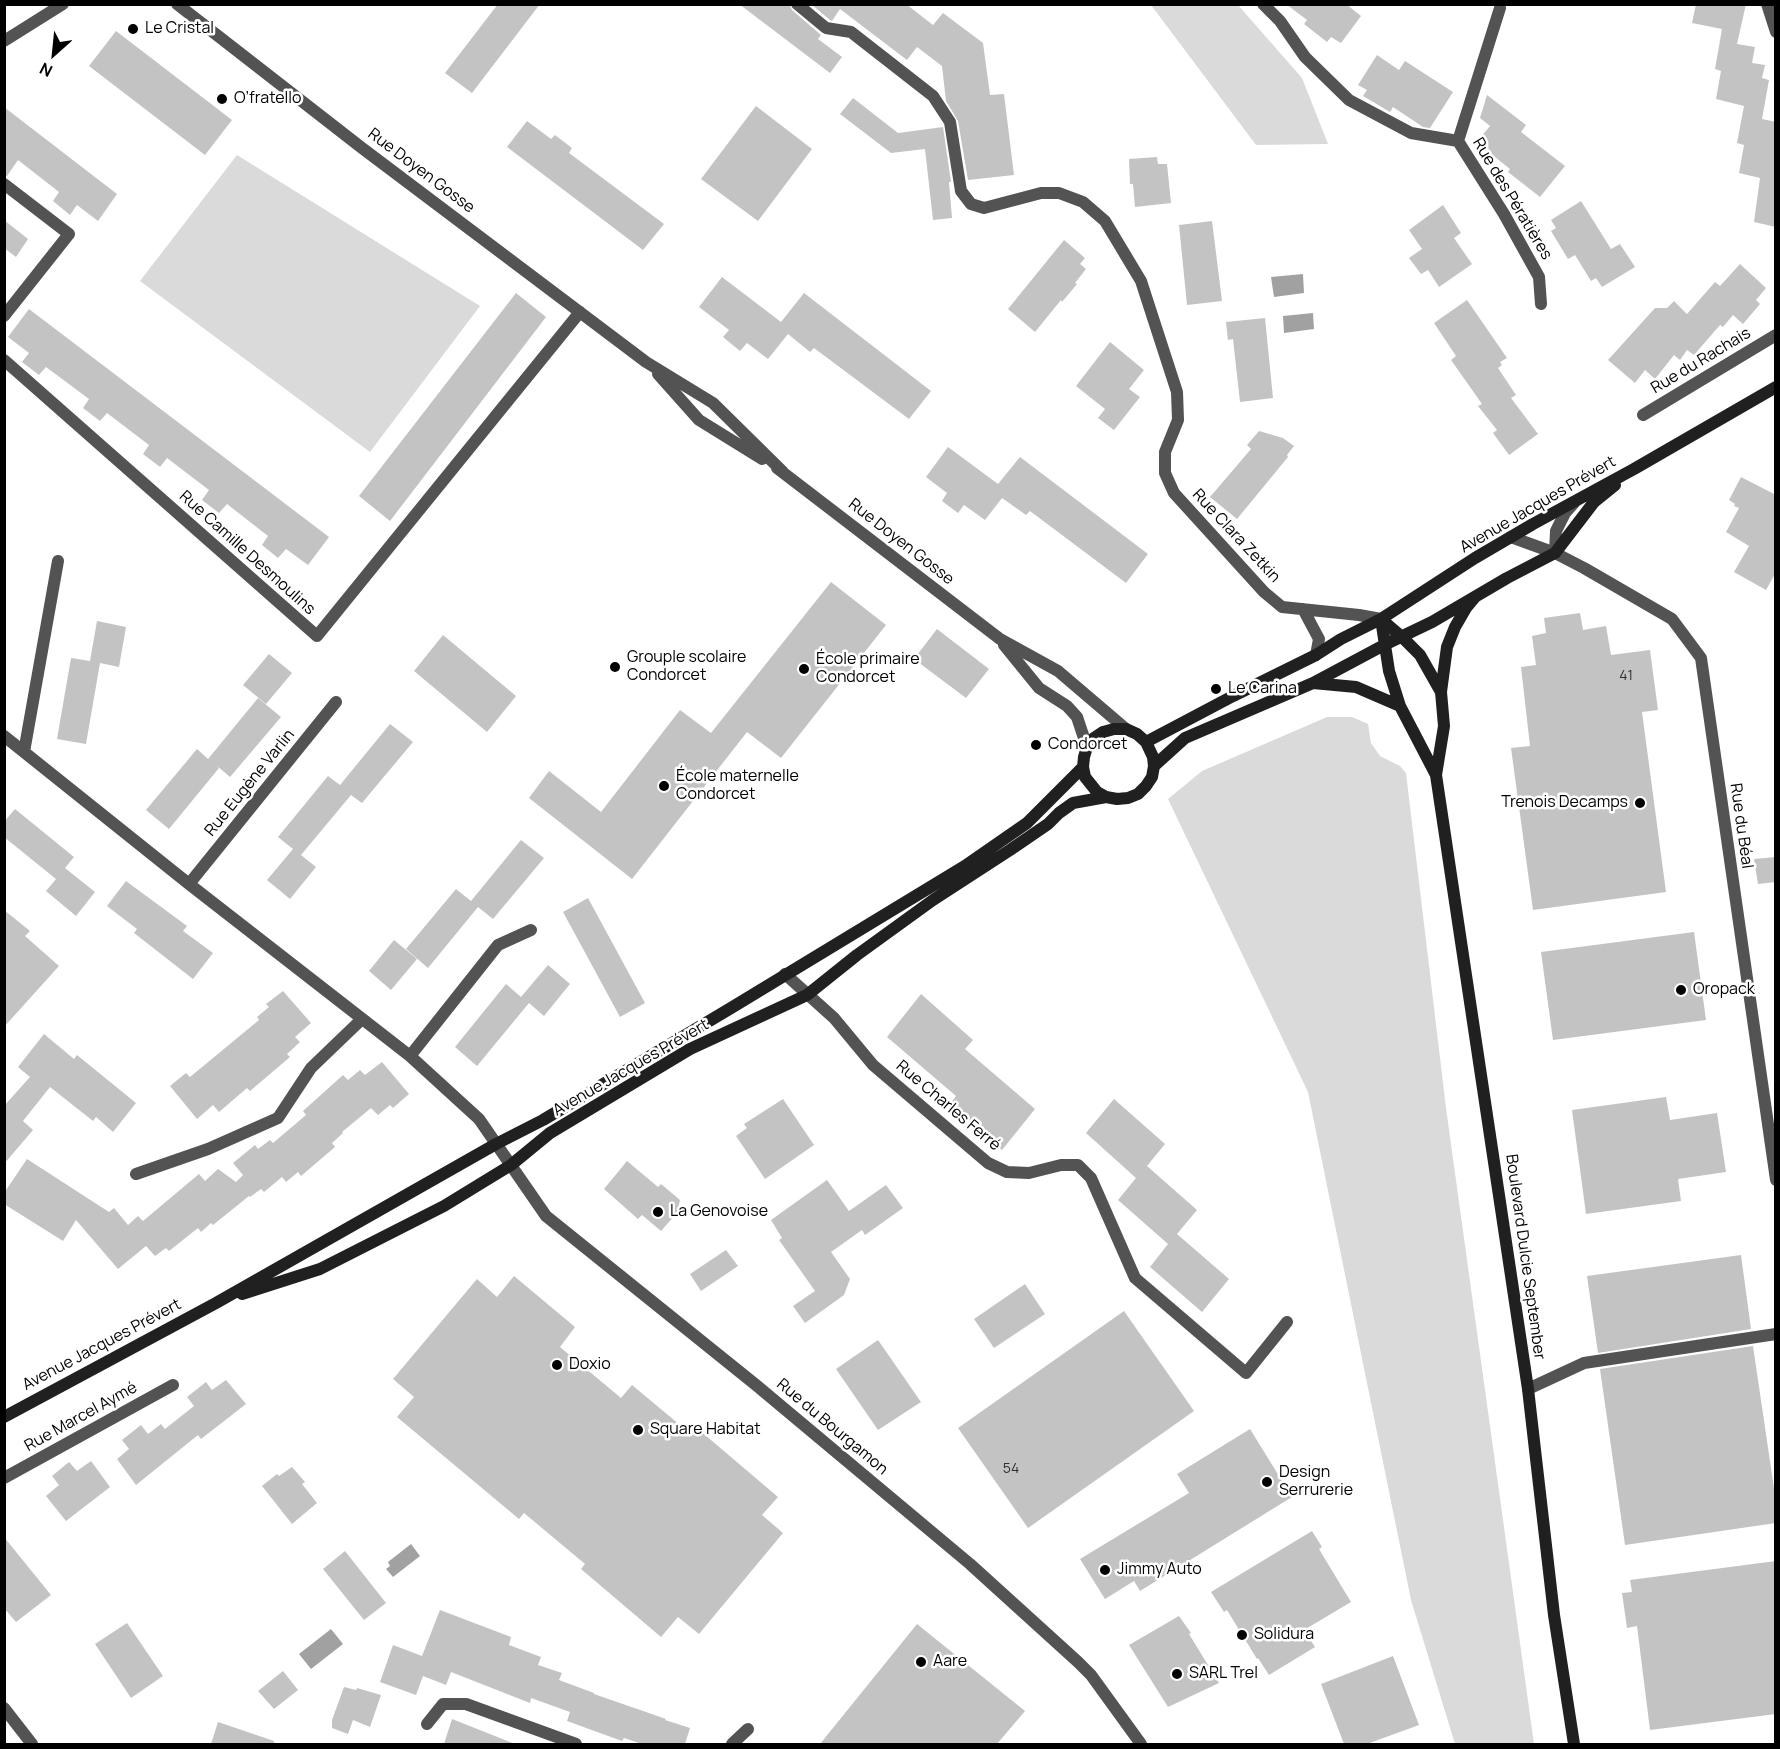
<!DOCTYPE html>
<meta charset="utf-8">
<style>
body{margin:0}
#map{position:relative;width:1780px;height:1749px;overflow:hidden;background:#fff;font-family:Manrope,sans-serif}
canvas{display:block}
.frame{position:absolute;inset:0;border:6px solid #000;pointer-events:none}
.north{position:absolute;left:24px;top:24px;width:60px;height:60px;-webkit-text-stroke:4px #fff;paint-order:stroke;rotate:207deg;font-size:16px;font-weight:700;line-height:24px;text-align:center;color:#000}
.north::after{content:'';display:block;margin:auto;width:21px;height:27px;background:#000;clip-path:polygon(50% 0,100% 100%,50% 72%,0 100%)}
</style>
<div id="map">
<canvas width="1780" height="1749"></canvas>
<div class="frame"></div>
<div class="north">N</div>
</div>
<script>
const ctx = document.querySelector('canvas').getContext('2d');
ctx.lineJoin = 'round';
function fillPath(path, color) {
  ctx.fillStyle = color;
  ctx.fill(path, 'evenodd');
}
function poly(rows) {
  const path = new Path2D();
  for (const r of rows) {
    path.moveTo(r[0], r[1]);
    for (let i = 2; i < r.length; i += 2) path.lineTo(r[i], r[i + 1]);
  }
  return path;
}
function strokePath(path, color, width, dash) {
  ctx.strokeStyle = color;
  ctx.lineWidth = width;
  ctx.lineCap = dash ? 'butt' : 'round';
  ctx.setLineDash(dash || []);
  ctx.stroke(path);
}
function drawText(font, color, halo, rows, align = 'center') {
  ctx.font = font + ' Manrope,sans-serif';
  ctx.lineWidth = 5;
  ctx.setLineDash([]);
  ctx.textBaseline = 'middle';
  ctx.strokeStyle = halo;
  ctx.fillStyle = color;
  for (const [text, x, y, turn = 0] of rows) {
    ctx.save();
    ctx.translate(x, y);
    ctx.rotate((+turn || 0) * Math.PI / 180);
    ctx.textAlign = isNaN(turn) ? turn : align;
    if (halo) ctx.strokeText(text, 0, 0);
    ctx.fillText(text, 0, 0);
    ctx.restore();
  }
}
const green = poly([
 [1151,5,1238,5,1302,78,1328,144,1256,145],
 [237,155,480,306,370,452,140,281],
 [1327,717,1352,717,1368,724,1371,743,1380,756,1400,766,1406,773,1446,1108,1534,1744,1455,1744,1411,1600,1308,1092,1168,799,1202,771]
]);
const water = poly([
 [1303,274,1304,293,1274,297,1271,277],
 [1313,313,1314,329,1284,333,1283,316],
 [411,1544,420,1556,393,1577,386,1569,390,1566,388,1562],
 [331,1629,343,1644,311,1669,299,1654]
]);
const building = poly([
 [498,4,540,4,472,93,445,73],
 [739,4,789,4,792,10,821,35,818,39,842,57,830,73],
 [811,4,906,4,933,25,943,13,983,43,990,95,1004,94,1014,175,968,180,958,121,946,101,942,66,917,47,907,60,840,9,832,21,830,20],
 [1286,4,1346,4,1361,16,1341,43,1331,37,1327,42,1304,24,1307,20],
 [1696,4,1746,4,1737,44,1755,47,1752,63,1765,65,1762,78,1769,80,1762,119,1776,122,1776,227,1754,222,1760,178,1739,173,1744,145,1737,143,1744,106,1716,99,1721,71,1715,69,1722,29,1692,23],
 [116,31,232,120,205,155,89,66],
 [1377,55,1399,70,1405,61,1453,92,1430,128,1423,127,1393,107,1390,112,1363,96,1367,90,1358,85],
 [1487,95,1526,125,1521,132,1565,166,1540,197,1508,172,1510,169,1485,149,1489,145,1480,138,1490,126,1480,118],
 [853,98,898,133,943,127,951,182,949,182,952,218,933,220,925,149,891,153,840,114],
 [756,106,812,149,758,221,701,179],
 [4,107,117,194,98,221,77,205,70,215,53,201,59,192,18,160,7,176,4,176],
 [527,121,551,139,555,135,572,148,569,153,664,224,643,250,507,147],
 [1157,157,1158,164,1167,164,1171,203,1135,207,1133,184,1130,184,1129,159],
 [1581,201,1611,249,1620,244,1635,267,1602,287,1596,278,1591,281,1575,255,1568,259,1551,231,1556,228,1551,220],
 [1443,205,1461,233,1454,238,1472,264,1439,287,1428,270,1421,274,1409,258,1422,249,1409,230],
 [4,220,28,239,16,257,4,248],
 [1212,221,1222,301,1187,305,1179,225],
 [1064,240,1085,258,1080,264,1086,269,1075,283,1077,284,1062,302,1061,300,1035,332,1008,309],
 [1740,264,1766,288,1756,300,1760,304,1743,324,1733,315,1723,327,1720,325,1694,355,1687,350,1680,360,1674,355,1655,379,1645,370,1635,383,1608,360,1655,308,1667,308,1674,301,1687,314,1715,282,1720,286],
 [722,277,781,322,804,293,931,391,909,419,814,348,810,352,788,334,768,359,747,343,740,351,723,337,729,330,699,307],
 [516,293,546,317,390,521,359,496],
 [1467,300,1507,358,1500,362,1502,365,1498,368,1516,395,1511,398,1538,434,1509,455,1493,433,1497,430,1478,406,1482,404,1451,360,1456,356,1434,323],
 [29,309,329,537,308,565,286,549,278,558,262,545,268,536,227,504,219,513,202,500,209,490,167,458,160,467,143,454,149,445,107,413,100,421,83,408,89,399,46,367,39,375,22,362,29,353,8,337],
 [1265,318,1273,398,1240,402,1233,339,1228,340,1226,322],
 [1110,342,1144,370,1129,389,1140,397,1114,430,1098,418,1105,409,1076,386],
 [1259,431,1283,438,1294,446,1287,455,1288,457,1237,519,1210,497,1251,449,1247,445],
 [948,447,998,484,1020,457,1148,554,1126,583,1030,511,1026,515,1002,498,985,520,964,505,958,513,942,501,947,493,926,477],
 [1741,477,1776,495,1776,572,1766,590,1734,572,1749,546,1726,532,1739,508,1734,506,1735,504,1729,500],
 [831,582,886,625,781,758,747,732,632,879,529,798,549,771,601,812,680,710,711,733],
 [1580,613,1583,630,1606,626,1611,655,1650,650,1658,710,1642,712,1666,892,1533,910,1511,748,1530,746,1521,667,1536,665,1532,636,1546,633,1544,618],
 [97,621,126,627,119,667,100,663,86,744,57,739,71,658,90,661],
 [937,629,989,669,966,698,914,659],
 [443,635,516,696,487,732,414,671],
 [269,654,292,673,266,704,243,685],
 [258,698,281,717,230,777,216,765,219,768,169,829,146,810,197,749,208,759],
 [390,724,413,742,362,803,351,795,301,855,316,867,290,899,267,880,293,849,278,837,328,776,340,785],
 [15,809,74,857,65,868,95,892,76,916,46,891,56,879,4,837,4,822],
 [521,840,544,858,493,919,478,907,428,968,406,949,456,889,471,901],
 [1776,857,1776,882,1758,884,1754,859],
 [126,881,187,926,183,931,213,953,193,979,134,933,137,929,107,906],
 [588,898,645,1003,620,1017,563,912],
 [4,910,30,931,25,936,59,966,4,1027],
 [1694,932,1706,1020,1553,1040,1541,952],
 [394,940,417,959,391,990,369,971],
 [548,965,570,984,544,1016,529,1003,477,1066,455,1047,506,984,521,997],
 [283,991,311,1023,295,1037,300,1042,287,1054,290,1057,250,1091,247,1088,219,1112,213,1105,197,1119,170,1086,186,1073,190,1077,259,1020,257,1017,269,1007,266,1004],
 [921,994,973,1040,965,1049,1035,1109,1002,1150,949,1105,956,1096,887,1037],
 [44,1034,74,1059,77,1055,136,1103,113,1132,96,1117,93,1121,50,1087,23,1121,33,1130,4,1164,4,1106,30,1077,18,1067],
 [382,1062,409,1094,393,1108,390,1105,378,1115,371,1108,342,1132,343,1133,332,1143,335,1147,301,1176,298,1172,286,1182,282,1177,264,1192,261,1189,250,1197,249,1196,213,1225,211,1223,201,1232,198,1228,169,1251,166,1248,155,1256,146,1246,118,1269,76,1220,63,1241,4,1204,4,1193,27,1159,109,1212,114,1208,128,1225,138,1216,143,1221,199,1174,205,1181,218,1169,236,1182,243,1175,233,1163,255,1145,258,1149,270,1140,273,1143,306,1115,303,1111,343,1075,348,1080,360,1070,365,1075],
 [1666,1097,1670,1120,1717,1113,1726,1172,1678,1179,1681,1201,1586,1214,1572,1110],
 [783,1099,814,1145,765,1179,736,1136,747,1128,744,1124],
 [1114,1099,1165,1144,1147,1166,1197,1210,1177,1234,1229,1279,1202,1312,1150,1267,1168,1244,1118,1200,1136,1178,1086,1133],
 [627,1161,658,1187,661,1184,680,1200,677,1213,661,1231,642,1215,638,1219,604,1189],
 [827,1180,849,1211,886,1185,903,1208,865,1235,862,1230,831,1252,850,1279,844,1295,805,1323,793,1306,815,1291,779,1240,782,1238,771,1220],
 [726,1250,738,1266,701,1291,690,1274],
 [1741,1255,1751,1329,1598,1353,1587,1276],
 [514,1276,575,1327,560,1347,621,1398,632,1385,692,1435,698,1429,778,1497,762,1515,783,1533,699,1634,678,1617,661,1637,581,1569,585,1564,524,1513,519,1519,397,1417,414,1397,393,1379,477,1279,497,1297],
 [1025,1284,1045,1314,994,1348,974,1319],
 [1124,1311,1194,1411,1028,1528,958,1428],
 [878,1340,921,1402,878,1430,836,1369],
 [1753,1346,1776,1502,1776,1523,1625,1545,1600,1369],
 [226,1380,246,1404,201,1439,198,1435,136,1485,117,1459,129,1449,122,1440,141,1425,148,1434,161,1424,165,1429,194,1406,187,1397,206,1382,212,1390],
 [1250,1429,1292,1497,1140,1591,1134,1581,1105,1599,1080,1559,1189,1493,1177,1474],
 [91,1461,110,1487,66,1521,46,1496,59,1485,52,1476,69,1462,77,1471],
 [292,1467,305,1482,302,1484,317,1503,292,1524,262,1486,277,1474,279,1476],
 [1312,1531,1322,1547,1319,1549,1351,1602,1304,1630,1315,1647,1269,1675,1258,1658,1257,1659,1227,1610,1224,1612,1211,1592],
 [4,1537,51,1595,16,1622,4,1608],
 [345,1551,386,1603,364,1620,323,1569],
 [1776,1561,1776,1714,1650,1730,1637,1626,1627,1628,1622,1593,1632,1592,1630,1580],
 [440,1610,511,1637,509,1645,541,1657,538,1665,562,1673,559,1680,594,1693,594,1694,666,1719,665,1720,690,1728,685,1744,642,1744,624,1738,622,1741,567,1721,570,1712,531,1698,530,1703,451,1672,446,1685,423,1676,416,1695,380,1682,393,1645,422,1656],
 [1179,1616,1191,1633,1189,1634,1219,1683,1168,1707,1129,1645],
 [127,1623,163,1676,131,1698,95,1644],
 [917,1624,1025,1711,997,1744,820,1744],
 [1393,1656,1419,1725,1367,1744,1344,1744,1321,1684],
 [283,1671,298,1690,274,1709,258,1691],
 [344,1687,356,1690,357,1688,381,1695,370,1727,353,1720,348,1734,332,1728,332,1720],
 [452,1719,515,1744,444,1744],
 [218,1722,274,1741,274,1744,211,1744]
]);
const minor = poly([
 [177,4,362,148,646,362,713,403,783,472],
 [797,4,826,28,851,32,933,96,950,122,961,191,971,204,984,208,1041,193,1059,193,1083,202,1105,221,1141,281,1177,392,1178,420,1165,452,1165,473,1174,493,1264,592,1282,607,1359,615,1381,619],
 [1263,4,1280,21,1305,57,1349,100,1411,133,1458,141,1504,214,1539,277,1541,304],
 [1767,4,1776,32],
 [1458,141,1500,8],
 [4,184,69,234,4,316],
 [4,360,317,636,580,312],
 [658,374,699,420,762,459],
 [1643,415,1776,335],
 [777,468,1000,639,1058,671,1126,729],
 [1511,537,1555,553,1584,568,1672,619,1701,658,1776,1180],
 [1555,553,1556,531,1565,513,1574,503],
 [1303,609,1319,639,1316,655],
 [1004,645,1039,688,1067,706,1077,717,1087,747],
 [4,736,189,884,410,1056,479,1119,546,1216,756,1385,970,1564,1078,1662,1091,1675,1141,1744],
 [24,752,58,561],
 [189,884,336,702],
 [785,974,834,1018,873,1065,988,1163,1007,1172,1029,1173,1061,1165,1078,1165,1091,1178,1135,1278,1246,1373,1287,1322],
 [410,1056,498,945,531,930],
 [136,1174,208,1149,278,1118,311,1068,362,1019],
 [1528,1389,1584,1363,1776,1334],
 [4,1478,173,1385],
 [427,1724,443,1704,466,1704,576,1744],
 [732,1744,748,1729]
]);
const tertiary = poly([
 [4,41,63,4],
 [4,1708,32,1744]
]);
const secondary = poly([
 [1476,596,1466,608,1455,627,1447,647,1441,692,1444,726,1436,775,1528,1389,1554,1615,1574,1744],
 [1381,619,1402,637,1420,655,1441,692],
 [1381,619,1389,671,1400,706],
 [1313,683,1356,687,1400,706,1436,775],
 [1146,742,1233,696,1316,655,1341,639,1381,619,1475,558,1533,524,1634,469,1776,387],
 [1154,766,1185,738,1313,683,1386,644,1432,622,1507,578,1555,553,1594,502,1615,485],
 [242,1294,320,1269,444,1206,511,1165,550,1133,690,1049,807,995,857,955,933,900,1010,850,1048,824,1059,813,1073,803,1106,797,1117,799,1128,798,1138,794,1146,786,1152,777,1154,766,1153,757,1146,742,1137,734,1126,729,1114,729,1103,732,1094,738,1087,747,1084,757,1083,767,1085,777,1097,792,1106,797],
 [4,1417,216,1303,496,1144,543,1120,731,1008,965,866,1027,823,1083,767]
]);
const markers = [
 [133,29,6,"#000"],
 [222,99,6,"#000"],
 [615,667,6,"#000"],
 [804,669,6,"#000"],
 [1216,689,6,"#000"],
 [1036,745,6,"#000"],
 [664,786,6,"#000"],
 [1640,803,6,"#000"],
 [1681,990,6,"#000"],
 [658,1212,6,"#000"],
 [557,1365,6,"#000"],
 [638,1430,6,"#000"],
 [1267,1482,6,"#000"],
 [1105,1570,6,"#000"],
 [1242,1635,6,"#000"],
 [921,1662,6,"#000"],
 [1177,1674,6,"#000"]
];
const numberNames = [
 ["41",1626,676],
 ["54",1011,1469]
];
const poiNames = [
 ["Le Cristal",145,29],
 ["O’fratello",234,99],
 ["Grouple scolaire",627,658],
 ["Condorcet",627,676],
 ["École primaire",816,660],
 ["Condorcet",816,678],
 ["Le Carina",1228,689],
 ["Condorcet",1048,745],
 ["École maternelle",676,777],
 ["Condorcet",676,795],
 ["Trenois Decamps",1628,803,"right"],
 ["Oropack",1693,990],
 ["La Genovoise",670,1212],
 ["Doxio",569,1365],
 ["Square Habitat",650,1430],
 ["Design",1279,1473],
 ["Serrurerie",1279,1491],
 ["Jimmy Auto",1117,1570],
 ["Solidura",1254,1635],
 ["Aare",933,1662],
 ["SARL Trel",1189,1674]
];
const streetNames = [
 ["Rue Doyen Gosse",421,171,37],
 ["Rue des Pératières",1512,199,59],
 ["Rue du Rachais",1701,361,-31],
 ["Avenue Jacques Prévert",1538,505,-30],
 ["Rue Clara Zetkin",1236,536,47],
 ["Rue Doyen Gosse",901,542,38],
 ["Rue Camille Desmoulins",247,553,42],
 ["Rue Eugène Varlin",250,783,-51],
 ["Rue du Béal",1741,826,82],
 ["Avenue Jacques Prévert",631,1068,-30],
 ["Rue Charles Ferré",948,1106,40],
 ["Boulevard Dulcie September",1525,1257,82],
 ["Avenue Jacques Prévert",102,1345,-28],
 ["Rue Marcel Aymé",81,1417,-29],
 ["Rue du Bourgamon",832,1427,40]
];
fillPath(green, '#dadada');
fillPath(water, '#a1a1a1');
fillPath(building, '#c3c3c3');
strokePath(minor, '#535353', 12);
strokePath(tertiary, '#535353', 12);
strokePath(secondary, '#202020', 12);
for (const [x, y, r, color] of markers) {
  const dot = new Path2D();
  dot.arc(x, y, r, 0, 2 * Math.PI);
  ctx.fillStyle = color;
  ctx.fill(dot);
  strokePath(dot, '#fff', 2);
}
drawText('14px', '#313131', null, numberNames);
drawText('16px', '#000', '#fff', poiNames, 'left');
drawText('16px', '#000', '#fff', streetNames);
</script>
